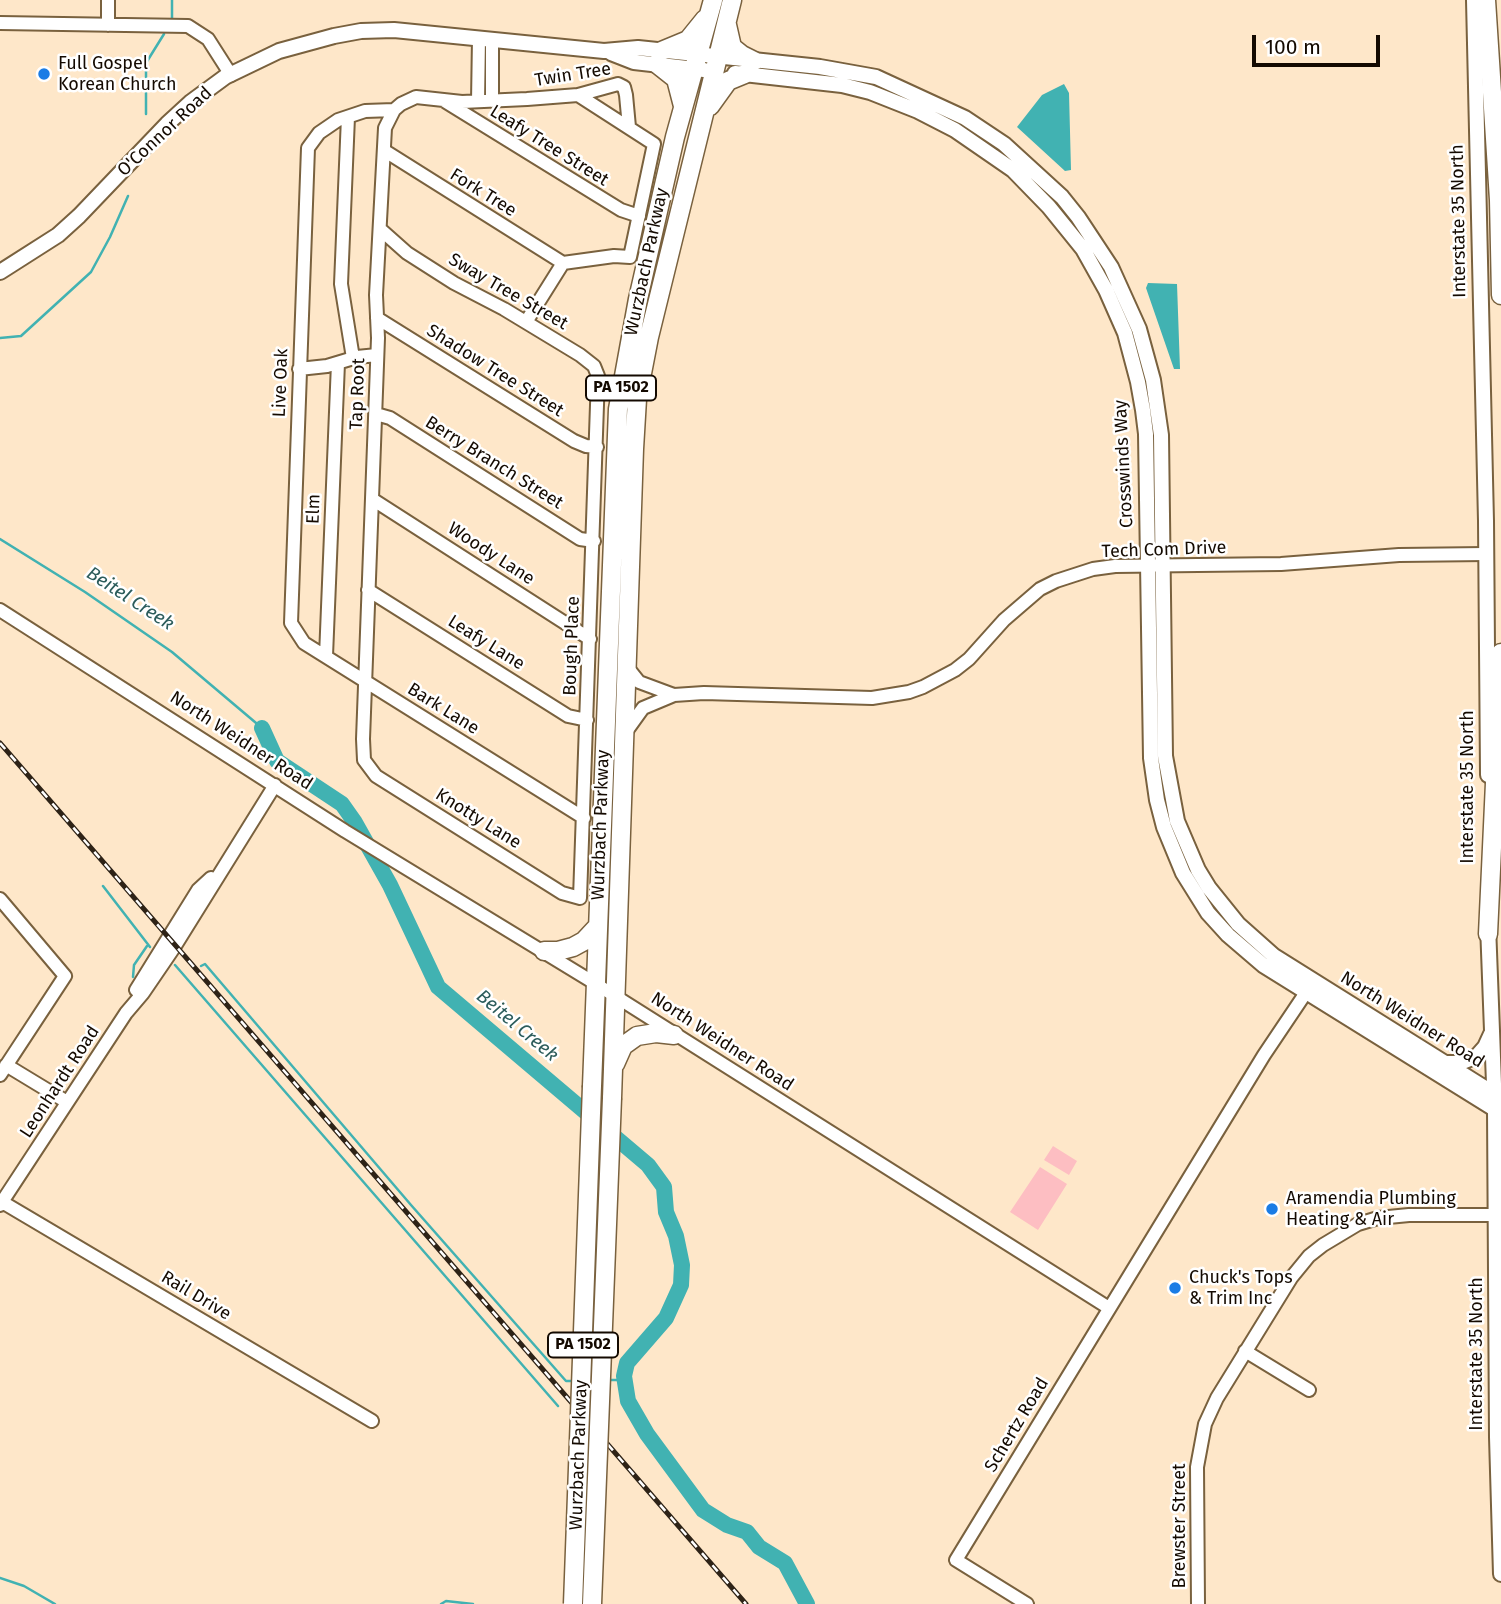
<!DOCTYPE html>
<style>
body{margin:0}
#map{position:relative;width:1501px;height:1604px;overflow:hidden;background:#fee7c9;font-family:"Fira Sans",sans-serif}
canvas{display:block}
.scale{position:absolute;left:1252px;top:35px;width:128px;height:32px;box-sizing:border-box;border:4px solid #140a01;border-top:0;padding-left:9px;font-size:21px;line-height:24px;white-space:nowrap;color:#140a01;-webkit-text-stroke:5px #fff;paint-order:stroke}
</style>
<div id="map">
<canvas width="1501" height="1604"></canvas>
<div class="scale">100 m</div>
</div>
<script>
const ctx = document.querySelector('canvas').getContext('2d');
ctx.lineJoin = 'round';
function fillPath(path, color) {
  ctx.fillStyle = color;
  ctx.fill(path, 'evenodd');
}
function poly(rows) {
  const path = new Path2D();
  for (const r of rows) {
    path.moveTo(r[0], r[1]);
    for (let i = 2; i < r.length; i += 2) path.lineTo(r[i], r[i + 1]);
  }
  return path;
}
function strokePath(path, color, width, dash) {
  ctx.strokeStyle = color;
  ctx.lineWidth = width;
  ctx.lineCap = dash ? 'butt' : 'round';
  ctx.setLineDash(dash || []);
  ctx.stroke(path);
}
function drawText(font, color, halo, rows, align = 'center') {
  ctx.font = font + ' "Fira Sans",sans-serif';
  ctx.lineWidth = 5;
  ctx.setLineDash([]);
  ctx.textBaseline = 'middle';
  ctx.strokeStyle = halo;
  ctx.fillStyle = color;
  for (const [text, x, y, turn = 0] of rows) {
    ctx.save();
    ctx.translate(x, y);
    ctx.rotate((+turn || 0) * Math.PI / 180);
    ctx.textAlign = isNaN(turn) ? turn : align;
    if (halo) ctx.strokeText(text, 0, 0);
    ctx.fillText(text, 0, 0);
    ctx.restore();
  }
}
const green = poly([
 [1053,1146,1077,1161,1069,1175,1044,1160],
 [1040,1167,1067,1184,1038,1230,1010,1212]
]);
const water = poly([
 [1064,84,1069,93,1071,170,1065,171,1017,127,1042,95],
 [1148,283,1177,284,1180,369,1174,369,1146,288]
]);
const stream = poly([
 [172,18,172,0],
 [146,114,146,63,164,34],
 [0,338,21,336,91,272,110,237,128,196],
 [0,539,85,592,172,652,262,728],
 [103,886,150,947],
 [175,965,558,1406],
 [201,966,205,964,411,1205,566,1381,574,1381],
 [133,977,134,965,147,946],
 [608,1380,625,1380],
 [0,1578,24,1586,55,1604],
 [441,1604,446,1601,473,1604]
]);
const river = poly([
 [262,728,277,761,342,804,354,821,390,885,438,987,648,1165,664,1187,666,1212,676,1236,682,1265,681,1285,666,1318,627,1363,624,1376,628,1401,647,1434,703,1510,727,1525,747,1532,759,1547,785,1563,807,1604]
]);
const minor = poly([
 [0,23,188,26,208,39,231,75],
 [108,25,108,0],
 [478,101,479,38],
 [492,101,492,40],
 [446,102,621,210,639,216],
 [394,110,365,111,338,120,319,133,308,148,291,623,304,643,584,818],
 [348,117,341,284,353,358],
 [385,151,563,263],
 [380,229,407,253,454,283,504,309,580,355,594,366,598,376,580,898,562,893,376,776,364,760,363,739,378,338,376,295,385,128,394,110,401,104,416,97,462,102,527,99,578,95,618,84,624,87,626,95,629,127],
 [563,263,614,256,630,257,654,144,578,95],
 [377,318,574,441,586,446,597,447],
 [526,322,563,263],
 [299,369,327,366,357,357,377,355],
 [376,414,390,418,580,539,594,541],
 [372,499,590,639],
 [368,590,568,716,587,720],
 [0,610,345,831,596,984,1109,1308],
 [326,656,338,363],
 [627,667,639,682,674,695],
 [625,733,643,708,674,695,704,693,872,698,909,692,923,687,955,670,969,659,1004,620,1040,589,1056,581,1093,569,1115,566,1281,564,1399,555,1486,554],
 [0,899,65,976,0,1075],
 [136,990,198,890,211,878],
 [6,1065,67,1102],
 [2,1202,372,1421],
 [0,1205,126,1013,143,993,173,949,275,785],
 [1245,1351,1309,1390],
 [1027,1604,956,1560,1264,1055,1311,985],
 [1198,1604,1197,1467,1205,1424,1217,1398,1291,1278,1309,1256,1323,1245,1358,1224,1378,1218,1409,1215,1496,1215]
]);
const major = poly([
 [1474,0,1486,521,1488,775],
 [611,53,634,62,704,70],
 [735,73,842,85,870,92,918,111,955,130,1013,170,1049,207,1083,249,1106,290,1125,333,1138,382,1143,410,1146,434,1151,758,1157,800,1164,827,1183,873,1208,913,1228,935,1263,965,1501,1113],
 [0,272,58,235,79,216,167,124,191,102,225,77,279,51,334,36,361,31,394,30,604,51,638,48,820,67,876,77,965,118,1004,144,1062,197,1078,217,1111,267,1139,329,1153,380,1161,435,1165,756,1177,821,1198,870,1209,888,1238,924,1274,956,1501,1098],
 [1488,925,1495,1110,1497,1437,1501,1574],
 [1445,1063,1460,1063,1477,1056,1485,1047,1491,1034]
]);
const highway = poly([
 [1486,0,1499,200,1501,295],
 [727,25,732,47,742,55,754,61],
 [659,52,688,40,705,19],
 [657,64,676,79,683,106],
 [710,106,728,81,745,74],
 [1488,934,1501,653],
 [544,951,558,951,573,947,584,941,598,926],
 [615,1064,623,1046,637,1036,656,1033,674,1035],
 [592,1086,618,409,638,299,675,137,713,0],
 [612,1098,634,449,637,399,649,337,732,0]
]);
const rail = poly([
 [0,743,746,1604]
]);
const highwayBridge = poly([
 [573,1604,592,1086],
 [592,1604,612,1098]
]);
const markers = [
 [44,74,7,"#1a7ce5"],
 [1272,1209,7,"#1a7ce5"],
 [1175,1288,7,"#1a7ce5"]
];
const shields = [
 [621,388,70],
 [583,1345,70]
];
const shieldNames = [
 ["PA 1502",621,388],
 ["PA 1502",583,1345]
];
const poiNames = [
 ["Full Gospel",58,64],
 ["Korean Church",58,85],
 ["Aramendia Plumbing",1286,1199],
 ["Heating & Air",1286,1220],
 ["Chuck's Tops",1189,1278],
 ["& Trim Inc",1189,1299]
];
const streetNames = [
 ["Twin Tree",573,75,-9],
 ["O'Connor Road",165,132,-43],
 ["Leafy Tree Street",549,146,32],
 ["Fork Tree",483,193,32],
 ["Interstate 35 North",1459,221,-91],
 ["Wurzbach Parkway",647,262,-78],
 ["Sway Tree Street",508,292,30],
 ["Shadow Tree Street",495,371,32],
 ["Live Oak",281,383,-88],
 ["Tap Root",358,394,-88],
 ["Berry Branch Street",494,463,32],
 ["Crosswinds Way",1124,464,-93],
 ["Elm",314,509,-88],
 ["Tech Com Drive",1164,550,-2],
 ["Woody Lane",491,554,33],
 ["Leafy Lane",486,643,32],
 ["Bough Place",572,646,-88],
 ["Bark Lane",443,709,32],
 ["North Weidner Road",241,741,33],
 ["Interstate 35 North",1468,787,-90],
 ["Knotty Lane",478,819,32],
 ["Wurzbach Parkway",601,825,-88],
 ["North Weidner Road",1412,1020,32],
 ["North Weidner Road",722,1042,33],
 ["Leonhardt Road",60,1082,-57],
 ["Rail Drive",196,1296,31],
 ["Interstate 35 North",1477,1354,-90],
 ["Schertz Road",1017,1425,-59],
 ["Wurzbach Parkway",579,1455,-88],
 ["Brewster Street",1180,1526,-90]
];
const waterNames = [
 ["Beitel Creek",130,599,33],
 ["Beitel Creek",517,1026,40]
];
fillPath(green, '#fdbec2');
fillPath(water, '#41b2b2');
strokePath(stream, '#41b2b2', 2.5);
strokePath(river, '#41b2b2', 16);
strokePath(minor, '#79613e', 16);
strokePath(major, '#79613e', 18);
strokePath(highway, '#79613e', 21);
strokePath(minor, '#fff', 12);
strokePath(major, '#fff', 14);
strokePath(highway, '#fff', 18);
strokePath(rail, '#2e2317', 5);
strokePath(rail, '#fff', 2.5, [8]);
strokePath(highwayBridge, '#79613e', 21, []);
strokePath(highwayBridge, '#fff', 18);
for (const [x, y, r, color] of markers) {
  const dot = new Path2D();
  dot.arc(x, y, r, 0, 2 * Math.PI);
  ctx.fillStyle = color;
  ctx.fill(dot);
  strokePath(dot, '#fff', 2.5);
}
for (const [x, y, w] of shields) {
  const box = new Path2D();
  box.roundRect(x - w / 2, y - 12.5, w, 25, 5);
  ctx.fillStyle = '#fff';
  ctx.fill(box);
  strokePath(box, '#140a01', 2);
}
drawText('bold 16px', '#140a01', null, shieldNames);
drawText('18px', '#140a01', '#fff', poiNames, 'left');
drawText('18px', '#140a01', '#fff', streetNames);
drawText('italic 19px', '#2c5c5b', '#fff', waterNames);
</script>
